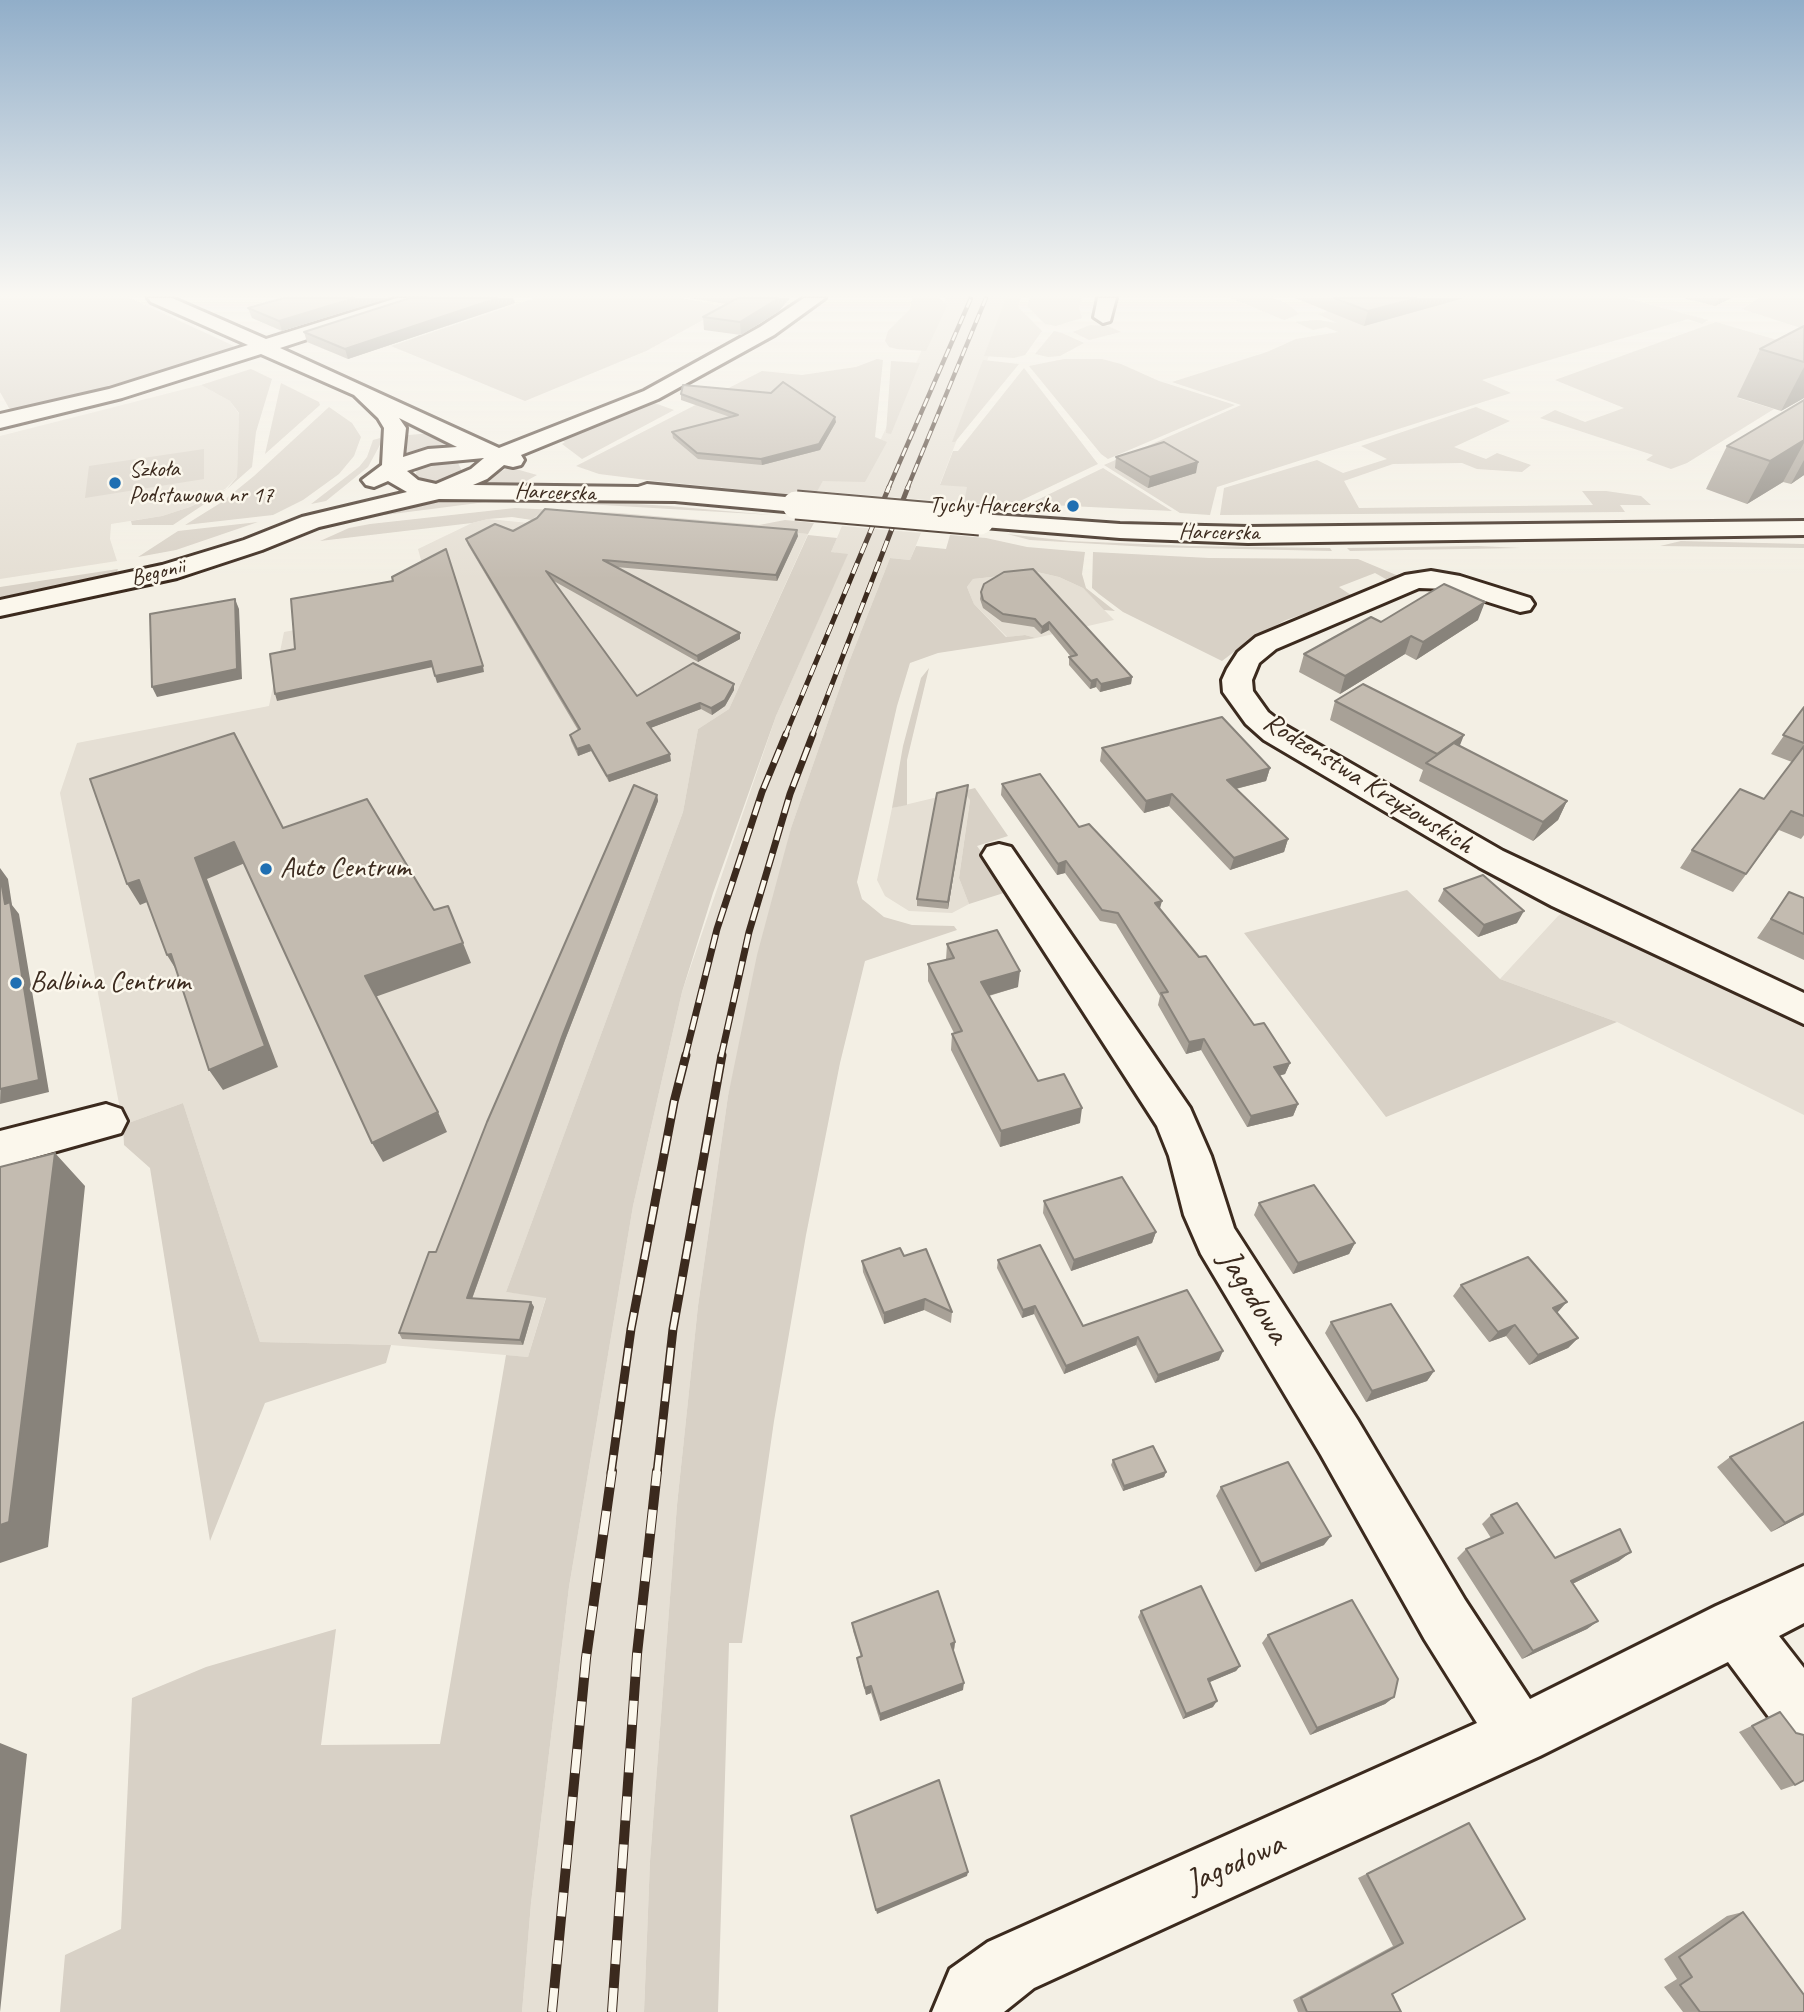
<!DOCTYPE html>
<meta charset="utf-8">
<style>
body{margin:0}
canvas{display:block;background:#f3efe4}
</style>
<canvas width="1804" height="2012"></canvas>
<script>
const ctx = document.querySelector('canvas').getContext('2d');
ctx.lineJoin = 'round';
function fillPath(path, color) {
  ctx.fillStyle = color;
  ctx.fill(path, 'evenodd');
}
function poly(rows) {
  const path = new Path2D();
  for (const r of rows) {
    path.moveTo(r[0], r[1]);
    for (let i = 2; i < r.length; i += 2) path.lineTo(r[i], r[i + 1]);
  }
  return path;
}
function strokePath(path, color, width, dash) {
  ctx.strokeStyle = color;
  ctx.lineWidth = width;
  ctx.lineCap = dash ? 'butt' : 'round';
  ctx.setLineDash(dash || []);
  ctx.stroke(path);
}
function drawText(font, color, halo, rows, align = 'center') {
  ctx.font = font + ' Caveat,sans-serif';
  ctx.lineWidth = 5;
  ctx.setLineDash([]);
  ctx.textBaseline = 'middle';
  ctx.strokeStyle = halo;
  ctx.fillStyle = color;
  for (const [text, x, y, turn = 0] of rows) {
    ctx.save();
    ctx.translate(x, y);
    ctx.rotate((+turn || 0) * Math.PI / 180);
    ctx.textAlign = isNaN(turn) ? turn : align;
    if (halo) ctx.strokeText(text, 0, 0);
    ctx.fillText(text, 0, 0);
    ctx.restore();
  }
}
const built = poly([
 [946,298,1011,298,940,484,968,487,964,503,817,491,823,481,880,441],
 [201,385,230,401,239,414,237,477,225,489,190,507,162,516,111,524,110,539,117,561,0,579,0,436],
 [543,510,808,534,729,709,698,729,683,812,506,1292,546,1297,528,1357,391,1345,260,1342,183,1103,123,1125,60,793,77,743,269,706,284,632,426,606,451,670,418,549,472,523,488,519,529,523],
 [842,526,921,533,910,560,890,558,847,667,791,828,728,1096,698,1306,677,1505,650,1861,644,2012,522,2012,531,1903,569,1587,633,1206,682,992,776,716,847,555,831,552],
 [1037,572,1059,577,1083,588,1114,620,1036,638,1025,635,1007,637,974,604,967,587,973,579],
 [963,791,970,799,959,878,969,904,952,913,909,911,885,896,877,880,892,808],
 [1568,909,1804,1020,1804,1115,1617,1022,1500,979,1558,916]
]);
const green = poly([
 [0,298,130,298,234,346,219,354,103,389,13,410,9,408,0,392],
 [535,298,681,298,727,307,646,351,525,401,391,346],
 [912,298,940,298,947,306,926,351,897,349,889,347,885,341,888,331,910,309],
 [1006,298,1021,298,1018,307,1042,331,1025,355,1014,358,984,356],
 [1030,298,1082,298,1079,307,1082,318,1056,326,1045,324,1027,306],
 [1231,298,1273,298,1288,304,1299,314,1284,320],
 [1431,298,1626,298,1708,320,1702,324,1688,319,1482,380,1511,393,1217,487,1210,515,1180,513,1104,465,1241,405,1172,382,1267,352,1296,339,1338,332,1326,327,1313,330,1295,322,1317,320,1337,323,1318,314,1346,306],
 [1759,298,1804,298,1804,329,1742,309],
 [1716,322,1804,348,1738,398,1774,409,1687,463,1671,469,1646,460,1653,455,1540,418,1555,410,1585,422,1624,408,1555,380],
 [1090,325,1108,326,1121,332,1089,340,1073,332],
 [1054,331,1062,333,1084,343,1060,356,1048,357,1035,354],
 [877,359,883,360,875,437,887,442,865,482,823,481,814,497,655,481,599,474,576,466,762,371,802,375,856,367],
 [1064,359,1102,359,1121,364,1159,381,1235,405,1108,459,1101,454,1029,366],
 [983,360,1019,364,955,442,952,442],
 [891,361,920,363,891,434,886,433],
 [1024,368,1098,464,1020,501,994,505,964,503,967,487,940,485,953,451,958,451],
 [251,369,272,379,256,432,252,467,227,489,173,525,132,525,131,521,162,516,190,507,227,489,237,477,239,413,230,401,201,385],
 [281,383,319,402,320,405,265,454],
 [649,401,674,410,582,459,562,444,565,442,557,439],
 [329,407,352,423,361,437,354,456,339,474,303,500,273,515,185,525,222,502,254,476],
 [1476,407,1510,421,1454,447,1486,459,1497,453,1531,465,1522,472,1477,469,1462,463,1393,464,1344,481,1359,508,1593,505,1582,491,1606,491,1641,496,1651,505,1620,505,1625,512,1220,515,1224,488,1317,460,1343,473,1387,459,1361,446],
 [434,433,459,446,405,454,408,435],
 [380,438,381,443,368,467,326,501,311,504,359,467,367,457,373,440],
 [204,449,204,479,85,498,89,466],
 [441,461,458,463,462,471,444,481,425,482,415,477,417,469,422,466],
 [509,467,537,475,519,485,477,485],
 [1103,468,1172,511,1029,504],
 [536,498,669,506,772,515,535,501],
 [471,499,509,499,346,520,420,503],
 [515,508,619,513,759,525,785,520,814,523,808,534,543,510,532,520,512,517,488,519,472,523,320,541,349,528,370,524],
 [258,522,176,550,138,557,178,531],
 [1007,534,1069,541,1191,546,1330,548,1332,551,1148,547,1030,540],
 [808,535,837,538,831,552,848,554,776,716,713,893,682,992,633,1206,569,1587,531,1903,522,2012,60,2012,65,1955,121,1929,132,1698,206,1667,336,1629,321,1745,440,1744,506,1355,528,1357,546,1298,506,1292,683,812,698,729,729,709],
 [950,535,986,538,1027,547,1085,552,1082,574,1086,588,1115,611,1104,610,1083,588,1059,577,1037,572,973,579,967,587,974,604,1006,637,1025,635,1036,638,938,653,910,663,897,706,857,882,862,899,884,917,912,925,954,926,957,930,865,961,840,1063,806,1235,774,1421,742,1643,729,1643,718,2012,644,2012,650,1861,677,1505,698,1306,728,1096,757,955,791,828,847,667,890,558,910,560,916,546,946,549],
 [1681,541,1804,544,1804,548,1660,546],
 [1478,546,1521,548,1350,551,1347,548],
 [1093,552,1209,558,1358,559,1401,577,1391,582,1375,573,1339,587,1354,597,1286,620,1251,639,1222,661,1123,612,1099,594,1092,588],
 [118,569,115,576,0,599,0,587],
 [929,668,907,760,907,805,892,808,903,746,921,678],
 [975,788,1008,836,977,846,1010,891,969,904,959,878,970,800,963,791],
 [1407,890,1500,979,1617,1022,1386,1117,1244,933],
 [183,1103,260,1342,391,1345,386,1363,265,1403,210,1541,150,1168,124,1145,123,1125]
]);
const minor = poly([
 [148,298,172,298,266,339,397,298,424,298,421,302,280,348,499,448,644,391,760,327,804,298,825,298,774,335,658,399,521,455,524,460,521,465,513,467,504,465,487,479,473,485,638,487,647,484,796,498,805,500,808,505,805,510,796,512,675,501,439,499,319,527,262,550,177,578,0,616,0,600,162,565,244,540,302,517,407,492,388,481,374,487,366,485,362,480,382,465,384,428,378,418,354,395,261,354,122,398,0,428,0,414,109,389,248,345,151,302,148,298],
 [399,418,457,447,428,449,403,457,406,428,399,418],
 [484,458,471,469,436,484,418,480,407,471,431,463,484,458],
 [1098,298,1116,298,1110,321,1103,323,1094,317,1098,298],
 [980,514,1120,524,1248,527,1804,521,1804,535,1248,543,1120,538,971,526,968,521,971,516,980,514],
 [1431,571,1460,576,1530,598,1534,604,1530,610,1520,612,1447,589,1419,588,1276,649,1259,663,1252,680,1253,691,1268,712,1286,726,1503,851,1804,993,1804,1024,1552,906,1479,867,1264,740,1246,724,1223,692,1222,680,1227,669,1238,652,1256,637,1405,575,1431,571],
 [999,844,1011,847,1190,1108,1211,1156,1234,1228,1357,1419,1465,1600,1530,1699,1716,1606,1804,1566,1804,1623,1779,1636,1804,1668,1804,1744,1783,1736,1728,1662,1540,1756,1034,1988,1004,2012,932,2012,950,1969,988,1942,1477,1723,1425,1640,1321,1455,1201,1254,1184,1215,1169,1156,1157,1126,982,855,987,847,999,844],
 [106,1104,121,1109,127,1121,121,1133,0,1167,0,1131,106,1104]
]);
const railFar4 = poly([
 [888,489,971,298],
 [907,489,986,298]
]);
const railFar3 = poly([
 [785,736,889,487],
 [812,736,908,487]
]);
const railFar2 = poly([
 [685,1057,717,929,762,792,786,734],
 [721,1057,749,932,790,794,813,734]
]);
const railFar1 = poly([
 [611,1473,631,1329,674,1102,686,1055],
 [657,1473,673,1329,722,1055]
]);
const rail = poly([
 [552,2012,586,1658,612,1471],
 [612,2012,637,1654,657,1471]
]);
const minorBridge = poly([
 [796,505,980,521]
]);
const wall = poly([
 [284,298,389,298,282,331,252,318,248,308],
 [689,298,790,298,778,312,741,335,704,330,703,317,726,304],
 [1295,298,1464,298,1364,326],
 [1683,298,1731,298,1715,306],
 [515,303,348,359,307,342,304,332],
 [1804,326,1804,398,1781,411,1737,397,1760,349],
 [681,394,836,422,820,450,762,465,698,459,673,438,672,432,730,417,681,400],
 [1804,400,1804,475,1791,484,1783,482,1747,504,1706,489,1727,446],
 [1116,457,1196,473,1148,488,1115,468],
 [513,531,798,536,777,581,616,567,740,633,740,639,698,662,552,580,637,696,734,690,725,706,712,715,701,709,650,728,671,761,609,782,591,751,578,756,571,741,570,735,578,730,468,545,466,539],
 [1004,572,1132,677,1131,684,1100,692,1096,687,1090,689,1069,665,1069,657,1071,657,1049,630,1041,634,1034,627,1002,622,983,608,980,599,981,592],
 [1478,620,1416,660,1405,654,1340,694,1299,672,1304,654,1381,622],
 [1335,701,1460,746,1567,801,1558,820,1533,841,1419,781,1423,770,1330,720],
 [1804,707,1804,835,1801,839,1779,830,1733,892,1680,868,1692,850,1764,799,1792,762,1771,754],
 [1102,748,1270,768,1266,781,1236,789,1288,839,1284,852,1230,870,1169,806,1144,813,1100,761],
 [1002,784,1079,827,1160,909,1254,1025,1290,1063,1285,1074,1279,1076,1298,1104,1293,1116,1247,1127,1201,1050,1186,1054,1158,1005,1160,996,1116,924,1100,921,1065,873,1057,875,1001,795],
 [968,785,948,909,917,906,917,899],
 [657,795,658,801,565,1040,472,1299,531,1302,534,1307,523,1345,402,1339,399,1333,436,1252],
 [1444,889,1517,923,1478,937,1438,901],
 [1789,892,1804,898,1804,960,1757,938],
 [947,944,1018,987,989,996,1038,1081,1080,1123,1000,1147,951,1050,952,1034,954,1033,928,981,928,964,946,960],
 [1044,1201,1156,1232,1152,1243,1071,1271,1043,1213],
 [1259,1203,1355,1243,1349,1254,1293,1274,1254,1215],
 [998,1260,1083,1326,1187,1290,1219,1360,1155,1383,1136,1345,1064,1374,1034,1314,1022,1318,997,1268],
 [862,1261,952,1312,951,1323,924,1310,884,1324,863,1272],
 [1461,1285,1557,1313,1578,1338,1568,1348,1529,1365,1506,1336,1489,1342,1453,1296],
 [1331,1322,1434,1371,1427,1381,1366,1402,1325,1333],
 [1730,1457,1804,1515,1771,1532,1717,1467],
 [1113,1460,1166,1472,1164,1477,1123,1491,1111,1465],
 [1221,1487,1324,1545,1255,1572,1216,1496],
 [1491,1515,1555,1558,1619,1561,1572,1584,1598,1621,1587,1629,1522,1659,1457,1558,1466,1549,1491,1538,1482,1524],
 [1141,1611,1240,1666,1236,1671,1209,1682,1213,1707,1183,1719,1138,1617],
 [852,1623,955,1642,954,1650,953,1651,963,1690,880,1721,871,1693,866,1695,858,1665,857,1658,861,1657,853,1631],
 [1268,1635,1394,1697,1385,1704,1310,1735,1262,1643],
 [1780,1712,1795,1785,1781,1790,1739,1732],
 [1469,1823,1392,1994,1401,2012,1298,2012,1293,2000,1393,1946,1358,1878],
 [1743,1912,1804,2012,1683,2012,1664,1987,1677,1979,1664,1959,1727,1916]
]);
const shadedWall = poly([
 [355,298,389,298,282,331,279,321],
 [498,298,513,298,515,303,348,359,345,349],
 [779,298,790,298,778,312,741,335,740,322],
 [1417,298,1464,298,1364,326,1368,311],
 [1719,298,1731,298,1715,306],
 [1804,367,1804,398,1781,411],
 [835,417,836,422,820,450,762,465,761,459],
 [1804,440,1804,443,1783,482,1747,504,1770,461],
 [1804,460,1804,475,1791,484],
 [1198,462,1196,473,1148,488,1150,477],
 [797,530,798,536,777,581,776,575],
 [235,599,239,609,242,679,157,697,152,687],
 [1485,602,1478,620,1416,660,1423,642],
 [1049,622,1049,630,1041,634,1042,627],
 [740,633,740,639,698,662,697,656],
 [1411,636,1405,654,1340,694,1345,676],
 [431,661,433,667,277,701,275,694],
 [483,666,484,672,437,683,435,676],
 [1132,677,1131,684,1100,692,1101,684],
 [1097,679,1096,687,1090,689,1091,681],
 [734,684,734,690,725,706,712,715,711,708],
 [700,703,701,709,648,729,647,723],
 [1464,735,1457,753,1437,754],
 [589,745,591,751,578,756,577,749],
 [670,754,671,761,609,782,607,776],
 [1270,768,1266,781,1223,792,1227,780],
 [968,785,967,791,948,909,948,902],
 [1172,794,1169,806,1144,813,1146,801],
 [657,795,658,801,565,1040,470,1304,467,1298,563,1034],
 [1567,801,1558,820,1533,841,1543,822],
 [1288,839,1284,852,1230,870,1234,858],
 [234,842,245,863,207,879,278,1067,223,1090,209,1070,195,858],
 [1066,861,1065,873,1057,875,1058,864],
 [0,868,8,879,12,905,19,914,49,1092,0,1104,5,904,0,875],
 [139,880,152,900,140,905,127,884],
 [1162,901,1159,912,1155,903],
 [1524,911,1517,923,1478,937,1484,925],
 [463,943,471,963,375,997,365,976],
 [171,954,180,976,167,955],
 [1020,971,1018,987,980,998,981,982],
 [1204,1039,1201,1050,1186,1054,1189,1042],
 [1290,1063,1285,1074,1270,1078,1274,1067],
 [1298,1104,1293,1116,1247,1127,1251,1116],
 [1082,1108,1080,1123,1000,1147,1001,1131],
 [438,1112,447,1132,383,1162,372,1143],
 [55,1153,85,1186,48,1547,0,1563,0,1525],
 [1156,1232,1152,1243,1071,1271,1074,1260],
 [1355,1243,1349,1254,1293,1274,1298,1263],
 [925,1299,924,1310,884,1324,884,1313],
 [531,1302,534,1307,523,1345,520,1340],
 [1567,1302,1557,1313,1553,1308],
 [1035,1306,1034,1314,1022,1318,1023,1310],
 [1515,1325,1506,1336,1489,1342,1498,1332],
 [1138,1337,1136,1345,1064,1374,1066,1366],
 [1578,1338,1568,1348,1529,1365,1538,1355],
 [1223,1351,1219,1360,1155,1383,1158,1375],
 [1434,1371,1427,1381,1366,1402,1372,1391],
 [1166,1472,1164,1477,1123,1491,1124,1486],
 [1804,1513,1804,1515,1771,1532,1785,1523],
 [1331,1536,1324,1545,1255,1572,1261,1564],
 [1631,1552,1619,1561,1560,1590,1571,1581],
 [1598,1621,1587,1629,1522,1659,1533,1651],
 [955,1642,954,1650,950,1652,951,1644],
 [1240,1666,1236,1671,1203,1685,1208,1679],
 [964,1683,963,1690,880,1721,880,1714],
 [871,1686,871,1693,866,1695,865,1688],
 [1394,1697,1385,1704,1310,1735,1317,1728],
 [1217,1701,1213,1707,1183,1719,1186,1714],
 [0,1743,27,1754,0,2012],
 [968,1872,967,1876,877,1914,876,1910]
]);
const building = poly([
 [284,298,355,298,279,321,248,308,284,298],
 [410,298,498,298,345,349,304,332,410,298],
 [738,298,779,298,740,322,703,317,738,298],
 [1334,298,1417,298,1368,311,1334,298],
 [1804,326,1804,362,1760,349,1804,326],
 [783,382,835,417,819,444,761,459,697,453,672,432,738,415,681,394,683,385,771,393,783,382],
 [1804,400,1804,440,1770,461,1727,446,1804,400],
 [1164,442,1198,462,1150,477,1116,457,1164,442],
 [545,509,797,530,776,575,603,560,740,633,697,656,546,571,637,696,693,663,734,684,725,700,711,708,700,703,647,723,670,754,607,776,589,745,577,749,570,735,580,729,466,539,495,524,513,531,537,518,545,509],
 [446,549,483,666,435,676,431,661,275,694,270,654,295,649,291,599,393,581,392,577,446,549],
 [1033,569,1132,677,1101,684,1097,679,1091,681,1069,657,1077,655,1049,622,1042,627,1035,619,1003,614,983,600,981,592,984,584,1004,572,1033,569],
 [1444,584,1485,602,1423,642,1411,636,1345,676,1304,654,1371,617,1381,622,1444,584],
 [235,599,237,669,152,687,150,614,235,599],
 [1363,684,1464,735,1437,754,1335,701,1363,684],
 [1804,707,1804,743,1783,735,1804,707],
 [1222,717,1270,768,1227,780,1288,839,1234,858,1172,794,1146,801,1102,748,1222,717],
 [234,733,283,828,367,799,434,910,448,906,463,943,365,976,438,1112,372,1143,234,842,195,858,265,1046,209,1070,171,954,167,955,139,880,127,884,90,779,234,733],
 [1454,743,1567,801,1543,822,1426,763,1454,743],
 [1804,746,1804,816,1791,811,1746,874,1692,850,1740,789,1764,799,1804,746],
 [1040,774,1079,827,1089,824,1162,901,1155,903,1199,957,1206,956,1254,1025,1264,1023,1290,1063,1274,1067,1298,1104,1251,1116,1204,1039,1189,1042,1161,993,1168,992,1118,913,1102,910,1066,861,1058,864,1002,784,1040,774],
 [634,785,657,795,563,1034,467,1298,531,1302,520,1340,399,1333,429,1252,436,1252,487,1122,634,785],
 [968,785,948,902,917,899,937,793,968,785],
 [0,875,5,904,10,902,39,1080,0,1089,0,875],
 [1483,875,1524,911,1484,925,1444,889,1483,875],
 [1789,892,1804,898,1804,934,1771,919,1789,892],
 [997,930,1020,971,981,982,1038,1081,1064,1074,1082,1108,1001,1131,952,1034,962,1031,928,964,954,958,947,944,997,930],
 [55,1153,9,1522,0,1525,0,1167,55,1153],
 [1122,1177,1156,1232,1074,1260,1044,1201,1122,1177],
 [1314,1185,1355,1243,1298,1263,1259,1203,1314,1185],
 [1040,1245,1083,1326,1187,1290,1223,1351,1158,1375,1138,1337,1066,1366,1035,1306,1023,1310,998,1260,1040,1245],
 [900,1248,904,1256,926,1249,952,1312,925,1299,884,1313,862,1261,900,1248],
 [1528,1257,1567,1302,1553,1308,1578,1338,1538,1355,1515,1325,1498,1332,1461,1285,1528,1257],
 [1391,1304,1434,1371,1372,1391,1331,1322,1391,1304],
 [1804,1422,1804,1513,1785,1523,1730,1457,1804,1422],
 [1153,1446,1166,1472,1124,1486,1113,1460,1153,1446],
 [1288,1462,1331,1536,1261,1564,1221,1487,1288,1462],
 [1517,1503,1555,1558,1620,1529,1631,1552,1571,1581,1598,1621,1533,1651,1466,1549,1503,1533,1491,1515,1517,1503],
 [1201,1586,1240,1666,1208,1679,1217,1701,1186,1714,1141,1611,1201,1586],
 [938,1591,955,1642,951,1644,964,1683,880,1714,871,1686,865,1688,857,1658,862,1656,852,1623,938,1591],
 [1352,1600,1398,1679,1394,1697,1317,1728,1268,1635,1352,1600],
 [1780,1712,1796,1733,1804,1735,1804,1780,1795,1785,1752,1726,1780,1712],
 [939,1780,968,1872,876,1910,851,1816,939,1780],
 [1469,1823,1525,1919,1392,1994,1401,2012,1307,2012,1301,1998,1403,1943,1367,1874,1469,1823],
 [1743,1912,1804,1995,1804,2012,1700,2012,1680,1985,1692,1977,1679,1957,1743,1912]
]);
const markers = [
 [115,483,7,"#1f6fb2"],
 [1073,506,7,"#1f6fb2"],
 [266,869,7,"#1f6fb2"],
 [16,983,7,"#1f6fb2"]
];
const farPoinames = [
 ["Szkoła",129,470],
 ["Podstawowa nr 17",129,496],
 ["Tychy Harcerska",1059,506,"right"]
];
const farStreetnames = [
 ["Harcerska",555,493,2],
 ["Harcerska",1219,533,1],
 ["Begonii",158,573,-14]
];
const streetNames = [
 ["Rodzeństwa Krzyżowskich",1368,784,32]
];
const poiNames = [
 ["Auto Centrum",280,869],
 ["Balbina Centrum",30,983]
];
const nearStreetnames = [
 ["Jagodowa",1253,1297,58],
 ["Jagodowa",1235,1864,-24]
];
fillPath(built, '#e5dfd4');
fillPath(green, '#d8d1c6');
strokePath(minor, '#3b2a1e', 6);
fillPath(minor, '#fbf7ec');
strokePath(railFar4, '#3b2a1e', 4.5);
strokePath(railFar3, '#3b2a1e', 5);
strokePath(railFar2, '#3b2a1e', 7);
strokePath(railFar1, '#3b2a1e', 9);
strokePath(rail, '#3b2a1e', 10);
strokePath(railFar4, '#fbf7ec', 2.5, [9]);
strokePath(railFar3, '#fbf7ec', 3.5, [11]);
strokePath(railFar2, '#fbf7ec', 4.5, [14]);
strokePath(railFar1, '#fbf7ec', 6, [18]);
strokePath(rail, '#fbf7ec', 8, [24]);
strokePath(minorBridge, '#3b2a1e', 31, []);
strokePath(minorBridge, '#fbf7ec', 27);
fillPath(wall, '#a8a197');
fillPath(shadedWall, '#88837b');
fillPath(building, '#c3bbb0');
strokePath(building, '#88837b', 2);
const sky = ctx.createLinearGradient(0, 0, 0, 579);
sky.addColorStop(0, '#91aec9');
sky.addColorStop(0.51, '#faf8f3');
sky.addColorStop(1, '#faf8f300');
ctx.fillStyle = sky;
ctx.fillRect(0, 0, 1804, 579);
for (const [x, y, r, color] of markers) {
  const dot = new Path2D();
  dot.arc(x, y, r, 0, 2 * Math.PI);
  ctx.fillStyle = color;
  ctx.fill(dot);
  strokePath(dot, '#fbf7ec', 2.5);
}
drawText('23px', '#3b2a1e', '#fbf7ec', farPoinames, 'left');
drawText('23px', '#3b2a1e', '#fbf7ec', farStreetnames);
drawText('28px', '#3b2a1e', '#fbf7ec', streetNames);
drawText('28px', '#3b2a1e', '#fbf7ec', poiNames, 'left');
drawText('33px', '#3b2a1e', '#fbf7ec', nearStreetnames);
</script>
